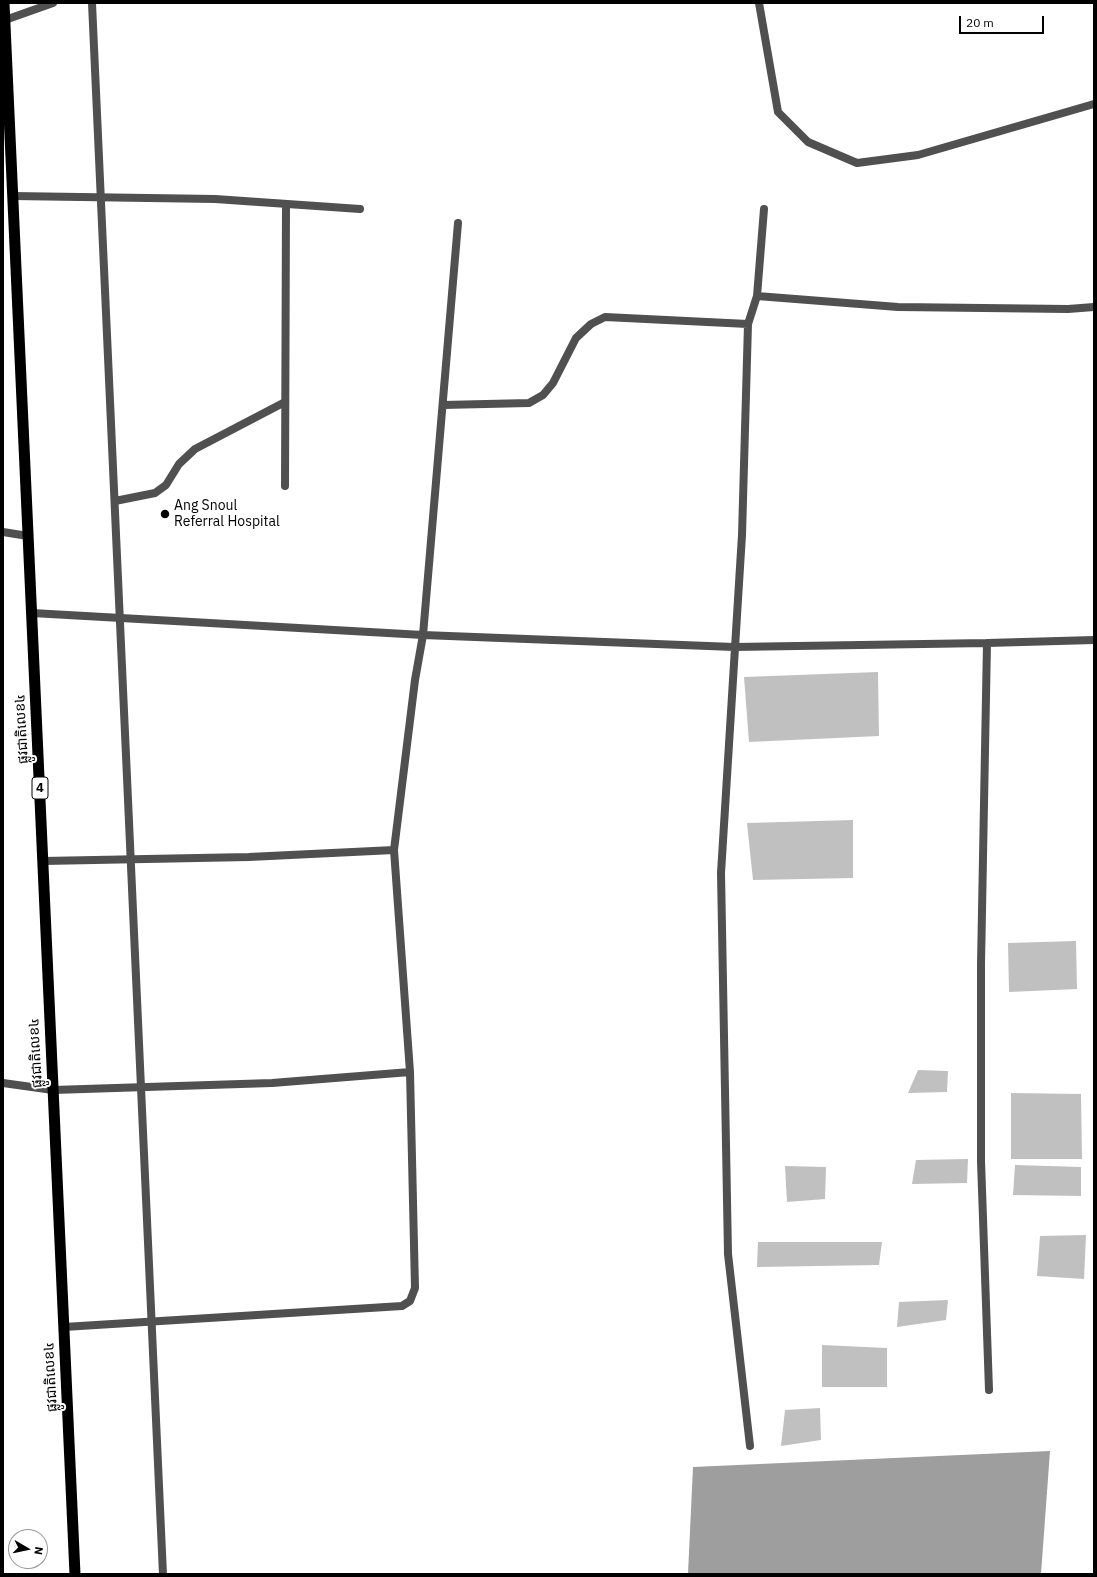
<!DOCTYPE html>
<meta charset="utf-8">
<style>
body{margin:0}
#map{position:relative;width:1097px;height:1577px;overflow:hidden;background:#fff;font-family:"IBM Plex Sans",sans-serif}
canvas{display:block}
.frame{position:absolute;inset:0;border:4px solid #000;pointer-events:none}
.north{position:absolute;left:8px;top:1529px;width:40px;height:40px;box-sizing:border-box;background:#fff;border:1px solid #999;border-radius:50%;rotate:99deg;font-size:11px;font-weight:700;line-height:16px;text-align:center;color:#000}
.north::after{content:'';display:block;margin:auto;width:14px;height:18px;background:#000;clip-path:polygon(50% 0,100% 100%,50% 72%,0 100%)}
.scale{position:absolute;left:959px;top:16px;width:85px;height:18px;box-sizing:border-box;border:2px solid #000;border-top:0;padding-left:5px;font-size:12px;line-height:14px;white-space:nowrap;color:#000;-webkit-text-stroke:3px #fff;paint-order:stroke}
</style>
<div id="map">
<canvas width="1097" height="1577"></canvas>
<div class="frame"></div>
<div class="north">N</div>
<div class="scale">20 m</div>
</div>
<script>
const ctx = document.querySelector('canvas').getContext('2d');
ctx.lineJoin = 'round';
function fillPath(path, color) {
  ctx.fillStyle = color;
  ctx.fill(path, 'evenodd');
}
function poly(rows) {
  const path = new Path2D();
  for (const r of rows) {
    path.moveTo(r[0], r[1]);
    for (let i = 2; i < r.length; i += 2) path.lineTo(r[i], r[i + 1]);
  }
  return path;
}
function strokePath(path, color, width, dash) {
  ctx.strokeStyle = color;
  ctx.lineWidth = width;
  ctx.lineCap = dash ? 'butt' : 'round';
  ctx.setLineDash(dash || []);
  ctx.stroke(path);
}
function drawText(font, color, halo, rows, align = 'center') {
  ctx.font = font + ' "IBM Plex Sans","Noto Sans Khmer",sans-serif';
  ctx.lineWidth = 4;
  ctx.setLineDash([]);
  ctx.textBaseline = 'middle';
  ctx.strokeStyle = halo;
  ctx.fillStyle = color;
  for (const [text, x, y, turn = 0] of rows) {
    ctx.save();
    ctx.translate(x, y);
    ctx.rotate((+turn || 0) * Math.PI / 180);
    ctx.textAlign = isNaN(turn) ? turn : align;
    if (halo) ctx.strokeText(text, 0, 0);
    ctx.fillText(text, 0, 0);
    ctx.restore();
  }
}
const water = poly([
 [1050,1451,1041,1574,688,1574,693,1467]
]);
const building = poly([
 [878,672,879,736,749,742,744,677],
 [853,820,853,878,753,880,747,823],
 [1076,941,1077,989,1009,992,1008,943],
 [918,1070,948,1071,947,1092,908,1093],
 [1011,1093,1081,1094,1082,1159,1011,1159],
 [968,1159,967,1183,912,1184,916,1160],
 [1015,1165,1081,1167,1081,1196,1013,1195],
 [785,1166,826,1167,825,1199,787,1202],
 [1086,1235,1084,1279,1037,1276,1040,1236],
 [758,1242,882,1242,879,1265,757,1267],
 [948,1300,946,1320,897,1327,899,1302],
 [822,1345,887,1348,887,1387,822,1387],
 [820,1408,821,1440,781,1446,785,1410]
]);
const service = poly([
 [92,3,163,1574],
 [5,20,53,3],
 [115,501,155,493,166,485,179,464,195,449,285,402],
 [3,532,28,536],
 [3,1083,53,1090]
]);
const minor = poly([
 [759,3,778,112,808,142,857,163,918,155,1094,104],
 [13,196,215,199,360,209],
 [757,296,898,307,1068,309,1094,307],
 [443,405,529,403,543,395,553,383,576,338,591,324,605,317,748,324],
 [285,486,286,204],
 [32,613,423,635,734,647,987,643,1094,640],
 [987,643,981,964,981,1161,989,1390],
 [43,861,249,857,394,850],
 [53,1090,272,1083,410,1072],
 [64,1327,402,1306,410,1301,415,1288,410,1072,394,850,415,680,423,635,458,223],
 [750,1446,728,1254,721,873,742,535,748,324,757,296,764,209]
]);
const trunk = poly([
 [4,3,75,1574]
]);
const markers = [
 [165,514,5,"#000"]
];
const shields = [
 [40,788,16]
];
const shieldNames = [
 ["4",40,788]
];
const poiNames = [
 ["Ang Snoul",174,506],
 ["Referral Hospital",174,522]
];
const streetNames = [
 ["ផ្លូវជាតិលេខ៤",22,729,-93],
 ["ផ្លូវជាតិលេខ៤",36,1053,-93],
 ["ផ្លូវជាតិលេខ៤",51,1377,-93]
];
fillPath(water, '#9e9e9e');
fillPath(building, '#c0c0c0');
strokePath(service, '#505050', 8);
strokePath(minor, '#505050', 8);
strokePath(trunk, '#000', 11);
for (const [x, y, r, color] of markers) {
  const dot = new Path2D();
  dot.arc(x, y, r, 0, 2 * Math.PI);
  ctx.fillStyle = color;
  ctx.fill(dot);
  strokePath(dot, '#fff', 1.5);
}
for (const [x, y, w] of shields) {
  const box = new Path2D();
  box.roundRect(x - w / 2, y - 11, w, 22, 3);
  ctx.fillStyle = '#fff';
  ctx.fill(box);
  strokePath(box, '#000', 1);
}
drawText('bold 13px', '#000', null, shieldNames);
drawText('14px', '#000', '#fff', poiNames, 'left');
drawText('14px', '#000', '#fff', streetNames);
</script>
